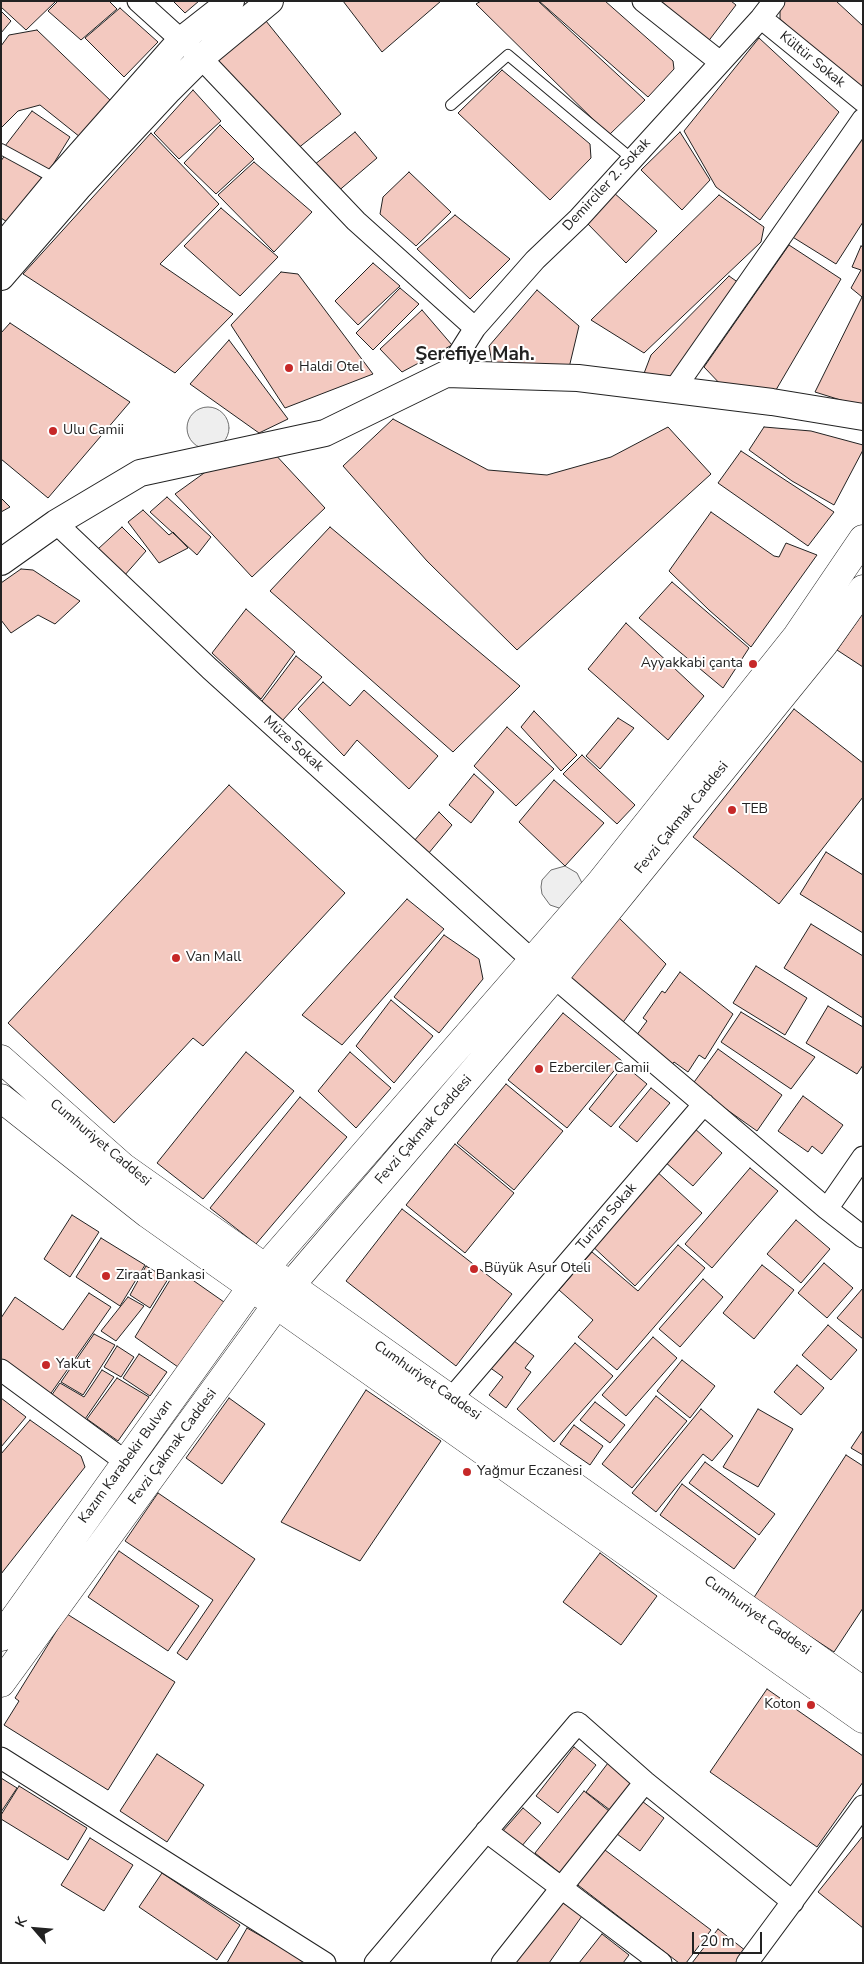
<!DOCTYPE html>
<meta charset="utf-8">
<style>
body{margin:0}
#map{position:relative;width:864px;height:1964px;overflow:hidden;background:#fff;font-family:"Nunito Sans",sans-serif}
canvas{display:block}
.frame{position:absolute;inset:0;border:2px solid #222;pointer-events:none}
.north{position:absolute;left:10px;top:1904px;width:50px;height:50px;-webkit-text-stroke:4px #fff;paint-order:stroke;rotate:297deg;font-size:14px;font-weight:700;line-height:20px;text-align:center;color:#222}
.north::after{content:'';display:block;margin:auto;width:18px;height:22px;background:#222;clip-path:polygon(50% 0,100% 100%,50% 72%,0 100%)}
.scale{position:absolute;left:692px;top:1932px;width:70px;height:22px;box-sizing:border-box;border:2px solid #222;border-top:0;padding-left:6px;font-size:15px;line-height:18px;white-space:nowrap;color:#222;-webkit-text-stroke:4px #fff;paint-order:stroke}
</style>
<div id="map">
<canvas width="864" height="1964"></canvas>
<div class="frame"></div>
<div class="north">K</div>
<div class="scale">20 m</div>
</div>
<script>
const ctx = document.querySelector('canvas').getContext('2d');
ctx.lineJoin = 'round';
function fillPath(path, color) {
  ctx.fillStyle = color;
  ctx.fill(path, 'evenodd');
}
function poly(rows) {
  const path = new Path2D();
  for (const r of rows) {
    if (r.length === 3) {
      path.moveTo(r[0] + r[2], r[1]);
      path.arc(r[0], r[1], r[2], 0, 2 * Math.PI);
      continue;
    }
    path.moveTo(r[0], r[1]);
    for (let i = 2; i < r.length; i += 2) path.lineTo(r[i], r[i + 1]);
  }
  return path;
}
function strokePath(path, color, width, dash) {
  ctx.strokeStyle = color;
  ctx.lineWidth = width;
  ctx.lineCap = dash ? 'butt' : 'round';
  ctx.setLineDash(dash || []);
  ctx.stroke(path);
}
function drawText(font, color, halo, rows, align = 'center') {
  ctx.font = font + ' "Nunito Sans",sans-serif';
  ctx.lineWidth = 4;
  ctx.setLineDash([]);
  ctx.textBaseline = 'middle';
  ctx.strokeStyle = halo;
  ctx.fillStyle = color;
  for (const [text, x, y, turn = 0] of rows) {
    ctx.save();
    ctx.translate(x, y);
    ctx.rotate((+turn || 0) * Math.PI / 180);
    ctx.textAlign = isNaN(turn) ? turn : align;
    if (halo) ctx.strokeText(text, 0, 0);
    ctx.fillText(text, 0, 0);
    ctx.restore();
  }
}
const green = poly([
 [208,428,21],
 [565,866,577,873,583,885,562,909,550,905,542,894,541,887,542,880,551,870,565,866]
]);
const building = poly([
 [1,1,56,1,26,30,1,7,1,1],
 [58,1,109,1,117,9,81,40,48,11,58,1],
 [173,1,199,1,185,13,173,1],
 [343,1,441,1,382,52,343,1],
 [481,1,538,1,645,100,609,135,476,4,481,1],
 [539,1,605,1,673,61,674,69,648,97,539,1],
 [661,1,731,1,736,5,707,43,661,1],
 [783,1,836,1,863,26,863,95,780,19,780,5,783,1],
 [120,8,158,42,124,77,85,38,120,8],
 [1,11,11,21,1,33,1,11],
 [266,21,341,114,297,149,217,59,266,21],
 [37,30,112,102,80,137,40,105,18,111,1,128,1,46,9,35,37,30],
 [759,38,839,112,760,220,716,187,684,131,759,38],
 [502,70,590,144,591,158,550,200,458,113,502,70],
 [193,90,221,121,179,159,154,133,193,90],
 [32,111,70,137,49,171,5,146,32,111],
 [220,125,254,159,216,194,184,163,220,125],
 [863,125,863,222,836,264,791,236,863,125],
 [355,132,377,158,336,193,314,165,355,132],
 [680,132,710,180,682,210,641,170,680,132],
 [151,133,219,204,160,264,233,314,175,373,23,274,151,133],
 [5,155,47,181,15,227,1,218,1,161,5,155],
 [254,162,312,212,274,252,218,195,254,162],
 [409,172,451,212,416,246,380,214,383,197,409,172],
 [613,192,657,231,626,263,586,222,613,192],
 [719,195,764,227,761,242,644,353,591,320,719,195],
 [221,208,278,257,240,296,184,246,221,208],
 [455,215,510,259,470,299,417,249,455,215],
 [789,245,841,279,773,395,724,388,704,367,789,245],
 [861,246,863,247,863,407,815,392,862,297,851,288,861,270,852,267,861,246],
 [373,263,400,286,358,325,335,301,373,263],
 [281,272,298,274,373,374,285,408,231,325,281,272],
 [729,276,739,283,670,387,643,376,651,355,729,276],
 [400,288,419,304,373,350,356,333,400,288],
 [537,290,579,326,568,372,492,363,489,346,537,290],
 [422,310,452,345,402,372,380,349,422,310],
 [10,323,130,402,48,498,1,459,1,333,10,323],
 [229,340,288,419,259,433,190,384,229,340],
 [393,419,488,470,547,475,611,457,668,427,711,474,517,650,427,561,343,466,393,419],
 [764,427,811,431,863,445,863,450,834,505,792,481,749,450,764,427],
 [272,451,325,508,252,577,175,494,211,468,272,451],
 [741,451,834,512,808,546,718,483,741,451],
 [167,497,211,537,197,555,150,512,167,497],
 [1,498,10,507,1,512,1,498],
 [143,510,169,535,173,532,188,548,159,563,128,522,143,510],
 [711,512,774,556,779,557,786,543,817,555,751,647,709,610,669,571,711,512],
 [122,527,146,551,124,576,98,549,122,527],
 [330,527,520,686,453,752,270,591,330,527],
 [21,569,33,570,80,601,55,624,38,615,11,633,1,620,1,583,21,569],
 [672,582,749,648,723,688,639,618,672,582],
 [246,609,295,652,261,699,212,653,246,609],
 [863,613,863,667,837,650,863,613],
 [626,623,704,696,668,740,588,669,626,623],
 [296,656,322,677,282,721,262,701,296,656],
 [323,682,350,706,364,690,438,756,409,789,357,740,344,756,298,709,323,682],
 [794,709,863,763,863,797,779,904,693,837,794,709],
 [534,711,577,755,561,771,521,727,534,711],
 [618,718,634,728,600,769,586,756,618,718],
 [507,727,554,769,516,806,474,766,507,727],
 [582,755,635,805,617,824,563,774,582,755],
 [474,774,494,792,471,823,449,805,474,774],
 [554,780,604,823,565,866,519,822,554,780],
 [229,785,345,893,203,1046,193,1038,114,1123,8,1023,229,785],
 [439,812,452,825,428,854,414,841,439,812],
 [826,852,863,875,863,933,800,894,826,852],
 [407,899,444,929,342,1045,302,1015,407,899],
 [619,918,666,964,621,1025,568,981,619,918],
 [811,924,863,956,863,1018,784,968,811,924],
 [444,935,479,959,483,979,439,1033,394,997,444,935],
 [756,966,807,998,785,1035,733,1003,756,966],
 [680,972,733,1014,705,1059,699,1055,688,1072,674,1062,668,1070,636,1036,647,1021,643,1018,662,991,665,993,680,972],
 [391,1000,433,1036,394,1083,356,1046,391,1000],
 [828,1006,863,1027,863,1065,857,1074,806,1043,828,1006],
 [741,1012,815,1057,791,1089,721,1042,741,1012],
 [563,1013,622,1061,567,1128,508,1080,563,1013],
 [718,1049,782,1095,757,1131,692,1085,718,1049],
 [246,1052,294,1091,203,1199,157,1163,246,1052],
 [350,1052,391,1088,356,1128,318,1091,350,1052],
 [624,1065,647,1084,611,1127,589,1109,624,1065],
 [506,1084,563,1131,514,1190,457,1143,506,1084],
 [651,1088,670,1103,637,1142,619,1127,651,1088],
 [803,1096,843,1125,822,1154,812,1146,808,1152,778,1131,803,1096],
 [300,1097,347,1137,256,1244,210,1208,300,1097],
 [694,1128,722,1153,693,1186,665,1162,694,1128],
 [455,1144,514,1193,465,1253,406,1205,455,1144],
 [750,1168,778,1191,712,1268,685,1244,750,1168],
 [654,1169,702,1213,635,1286,588,1242,654,1169],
 [402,1209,512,1294,456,1366,346,1281,402,1209],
 [72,1215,99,1232,70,1277,44,1259,72,1215],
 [796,1220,830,1249,801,1283,767,1254,796,1220],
 [101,1238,145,1265,120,1306,76,1277,101,1238],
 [678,1245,705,1268,617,1370,578,1337,593,1320,559,1290,592,1252,638,1291,678,1245],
 [824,1263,853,1288,827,1318,798,1293,824,1263],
 [762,1265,794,1290,754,1339,723,1313,762,1265],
 [146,1266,168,1279,150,1308,130,1295,146,1266],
 [184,1274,224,1302,178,1367,135,1337,173,1275,184,1274],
 [703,1279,723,1297,680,1347,659,1329,703,1279],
 [863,1288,863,1339,837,1318,863,1288],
 [89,1293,111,1307,49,1396,1,1362,1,1318,15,1297,63,1330,89,1293],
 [128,1297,144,1306,116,1341,101,1331,128,1297],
 [828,1325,857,1350,831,1380,802,1355,828,1325],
 [94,1334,115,1345,83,1395,61,1382,94,1334],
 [506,1335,534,1356,525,1368,531,1372,506,1408,489,1395,503,1377,485,1364,506,1335],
 [653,1337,677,1358,626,1416,602,1395,653,1337],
 [575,1343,613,1376,554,1442,517,1409,575,1343],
 [117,1346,134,1357,121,1377,104,1367,117,1346],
 [139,1354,167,1372,150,1396,123,1378,139,1354],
 [682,1360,715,1386,690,1418,657,1391,682,1360],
 [797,1365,824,1388,801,1415,774,1392,797,1365],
 [102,1370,114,1377,83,1422,49,1399,60,1383,84,1397,102,1370],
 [117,1378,149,1397,118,1441,87,1419,117,1378],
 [366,1390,441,1441,360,1561,281,1522,366,1390],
 [656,1396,687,1421,632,1488,602,1464,656,1396],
 [1,1398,26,1417,1,1447,1,1398],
 [229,1398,265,1424,222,1484,186,1458,229,1398],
 [595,1402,625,1425,610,1443,580,1420,595,1402],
 [701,1409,733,1436,712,1461,703,1454,656,1512,632,1493,701,1409],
 [758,1409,793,1429,758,1487,723,1467,758,1409],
 [30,1420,81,1456,85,1467,1,1574,1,1454,30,1420],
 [574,1425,603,1446,590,1465,560,1444,574,1425],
 [863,1430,863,1455,851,1448,863,1430],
 [846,1455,863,1466,863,1608,834,1652,753,1599,846,1455],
 [705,1462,775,1514,759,1535,689,1483,705,1462],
 [682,1484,756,1539,734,1569,660,1515,682,1484],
 [158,1493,255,1559,187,1660,177,1653,213,1600,125,1541,158,1493],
 [119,1551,199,1606,168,1651,88,1597,119,1551],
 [600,1553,657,1596,621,1645,563,1602,600,1553],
 [67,1614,175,1682,108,1790,4,1725,19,1701,15,1698,67,1614],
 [767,1689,863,1756,863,1782,817,1847,710,1772,767,1689],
 [574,1747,596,1765,558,1813,536,1796,574,1747],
 [157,1754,204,1785,167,1842,120,1811,157,1754],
 [608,1763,632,1782,610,1810,586,1792,608,1763],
 [1,1778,17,1788,1,1812,1,1778],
 [19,1786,87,1828,68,1860,1,1819,1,1815,19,1786],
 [584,1791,609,1811,560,1873,535,1853,584,1791],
 [638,1798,664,1818,640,1851,613,1831,638,1798],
 [523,1808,541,1823,521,1847,502,1832,523,1808],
 [863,1836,863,1928,818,1892,863,1836],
 [90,1838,133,1865,104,1911,61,1885,90,1838],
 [601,1847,711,1930,686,1963,679,1963,574,1882,601,1847],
 [162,1873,240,1925,217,1960,139,1907,162,1873],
 [556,1898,582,1916,549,1963,509,1963,556,1898],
 [247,1928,308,1963,227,1963,247,1928],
 [718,1929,746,1951,737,1963,692,1963,718,1929],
 [602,1934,629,1955,623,1963,579,1963,602,1934]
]);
const service = poly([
 [451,105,508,55,632,159],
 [1,149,56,179]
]);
const minor = poly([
 [138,1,201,58,356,221,475,328],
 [643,1,720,62],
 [761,18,863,101],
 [446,374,475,328,535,260,579,218,761,18,774,1],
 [673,391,863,119],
 [56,523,210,669,533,961],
 [554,977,827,1209],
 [863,1157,827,1209,863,1237],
 [1,1370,126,1462],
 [451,1399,704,1104],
 [1,1758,325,1963],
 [486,1831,661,1963],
 [375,1963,578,1723,645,1782,793,1902],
 [502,1963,645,1782],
 [747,1963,863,1806]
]);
const tertiary = poly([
 [1,248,58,179,180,41,231,1],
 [1,277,78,188,169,90,201,58,270,1],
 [1,562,56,523,140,473,325,433,446,374,578,378,772,402,863,417]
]);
const secondary = poly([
 [1,1637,266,1267,600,883,797,636,863,539],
 [1,1683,291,1285,554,977,824,644,863,589]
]);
const primary = poly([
 [1,1059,123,1167,863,1691],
 [1,1098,148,1214,863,1719]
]);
const markers = [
 [289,368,5,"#c62828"],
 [53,431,5,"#c62828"],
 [753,664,5,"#c62828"],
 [732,810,5,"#c62828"],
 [176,958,5,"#c62828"],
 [539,1069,5,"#c62828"],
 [474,1269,5,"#c62828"],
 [106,1276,5,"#c62828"],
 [46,1365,5,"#c62828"],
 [467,1472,5,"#c62828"],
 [811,1705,5,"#c62828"]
];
const streetNames = [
 ["Kültür Sokak",812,60,39],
 ["Demirciler 2. Sokak",607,185,-47],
 ["Müze Sokak",293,744,42],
 ["Fevzi Çakmak Caddesi",682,818,-51],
 ["Fevzi Çakmak Caddesi",424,1130,-49],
 ["Cumhuriyet Caddesi",100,1143,40],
 ["Turizm Sokak",607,1217,-49],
 ["Cumhuriyet Caddesi",427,1381,35],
 ["Fevzi Çakmak Caddesi",173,1447,-54],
 ["Kazım Karabekir Bulvarı",126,1462,-54],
 ["Cumhuriyet Caddesi",757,1616,35]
];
const poiNames = [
 ["Haldi Otel",299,368],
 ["Ulu Camii",63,431],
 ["Ayyakkabi çanta",743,664,"right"],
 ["TEB",742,810],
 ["Van Mall",186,958],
 ["Ezberciler Camii",549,1069],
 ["Büyük Asur Oteli",484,1269],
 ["Ziraat Bankasi",116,1276],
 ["Yakut",56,1365],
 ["Yağmur Eczanesi",477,1472],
 ["Koton",801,1705,"right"]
];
const districtNames = [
 ["Şerefiye Mah.",475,355]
];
fillPath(green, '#eee');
strokePath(green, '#6f6f6f', 1);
fillPath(building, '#f3c9c0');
strokePath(building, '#222', 1);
strokePath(service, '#222', 12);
strokePath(minor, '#222', 23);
strokePath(tertiary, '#222', 28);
strokePath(secondary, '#222', 29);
strokePath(primary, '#222', 29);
strokePath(service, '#fff', 10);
strokePath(minor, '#fff', 21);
strokePath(tertiary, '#fff', 26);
strokePath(secondary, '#fff', 28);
strokePath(primary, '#fff', 28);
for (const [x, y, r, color] of markers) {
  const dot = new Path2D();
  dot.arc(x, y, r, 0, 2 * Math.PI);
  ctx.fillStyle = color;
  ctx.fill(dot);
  strokePath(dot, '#fff', 2);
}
drawText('14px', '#222', '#fff', streetNames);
drawText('14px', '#222', '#fff', poiNames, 'left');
drawText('bold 19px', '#222', '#fff', districtNames);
</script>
